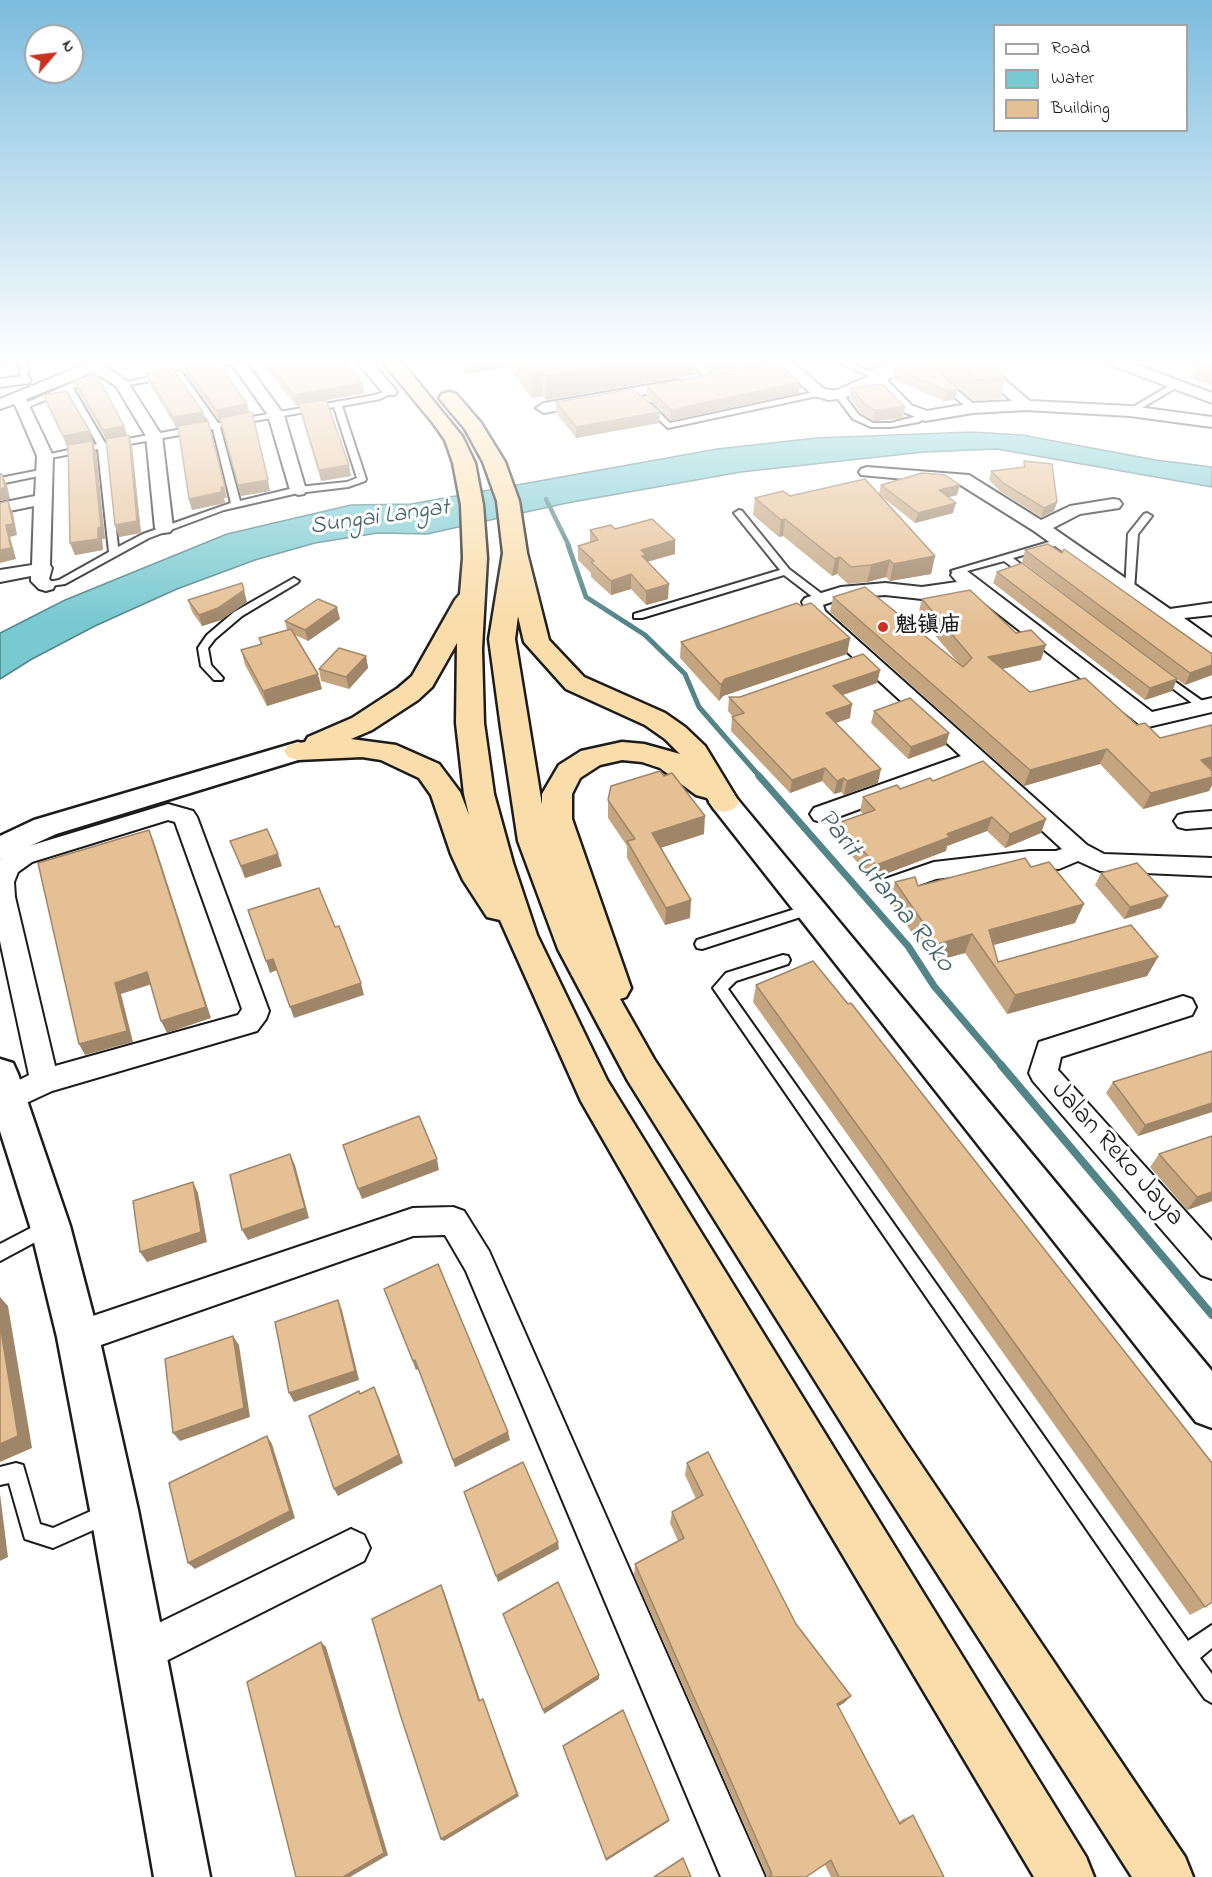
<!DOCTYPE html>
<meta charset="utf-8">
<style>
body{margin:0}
#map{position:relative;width:1212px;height:1877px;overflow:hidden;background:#fff;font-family:"Indie Flower",sans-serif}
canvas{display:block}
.legend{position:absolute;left:993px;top:24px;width:195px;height:108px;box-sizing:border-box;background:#fff;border:2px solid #a4a4a4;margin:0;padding:8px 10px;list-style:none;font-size:18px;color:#1c1c1c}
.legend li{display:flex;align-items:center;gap:12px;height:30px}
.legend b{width:30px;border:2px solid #a4a4a4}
.north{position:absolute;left:24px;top:24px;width:60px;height:60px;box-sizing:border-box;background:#fff;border:2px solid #a4a4a4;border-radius:50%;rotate:62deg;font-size:16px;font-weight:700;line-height:24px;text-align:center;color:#1c1c1c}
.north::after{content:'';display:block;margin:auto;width:21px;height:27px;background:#c8321e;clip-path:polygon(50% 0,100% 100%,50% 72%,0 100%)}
</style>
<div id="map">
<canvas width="1212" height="1877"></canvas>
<ul class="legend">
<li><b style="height:8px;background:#fff"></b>Road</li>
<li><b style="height:16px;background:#78c9d0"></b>Water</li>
<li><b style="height:16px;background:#e5c095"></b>Building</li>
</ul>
<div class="north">N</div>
</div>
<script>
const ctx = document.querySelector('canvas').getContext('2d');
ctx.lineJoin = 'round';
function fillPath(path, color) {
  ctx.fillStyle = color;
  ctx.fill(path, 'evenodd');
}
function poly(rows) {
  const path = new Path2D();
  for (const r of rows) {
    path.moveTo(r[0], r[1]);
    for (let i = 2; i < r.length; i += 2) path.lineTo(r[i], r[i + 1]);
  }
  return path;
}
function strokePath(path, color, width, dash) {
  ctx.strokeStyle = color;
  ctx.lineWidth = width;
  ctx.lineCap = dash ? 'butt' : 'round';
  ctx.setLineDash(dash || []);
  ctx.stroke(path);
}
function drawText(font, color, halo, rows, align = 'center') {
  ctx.font = font + ' "Indie Flower","LXGW WenKai TC",sans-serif';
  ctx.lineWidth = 6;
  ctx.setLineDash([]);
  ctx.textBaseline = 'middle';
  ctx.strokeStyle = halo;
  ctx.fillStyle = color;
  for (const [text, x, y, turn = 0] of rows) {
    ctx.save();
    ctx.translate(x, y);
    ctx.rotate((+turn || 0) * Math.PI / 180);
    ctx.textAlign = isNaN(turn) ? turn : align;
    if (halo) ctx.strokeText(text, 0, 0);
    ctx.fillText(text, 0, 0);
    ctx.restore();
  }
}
const water = poly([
 [972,432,1022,435,1156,460,1212,467,1212,487,997,449,924,452,741,472,567,503,427,534,378,533,315,543,255,560,177,589,95,626,32,659,0,679,0,633,65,600,227,534,351,505,411,504,717,449,816,438,972,432]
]);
const streamFar3 = poly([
 [546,499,569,546]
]);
const streamFar2 = poly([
 [568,545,586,597,645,635,685,674,699,707,761,778]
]);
const streamFar1 = poly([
 [759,776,908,946,934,986,1002,1066]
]);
const stream = poly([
 [1001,1065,1212,1315]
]);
const lane = poly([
 [0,360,16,360,0,364,0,360],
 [20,360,28,360,28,380,24,382,20,380,20,360],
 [234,360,241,362,201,371,197,369,234,360],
 [690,360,698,360,713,377,713,381,707,381,690,360],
 [833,360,844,360,869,371,896,360,908,360,869,376,833,360],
 [1183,360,1195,360,1212,366,1212,371,1183,360],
 [102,370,109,372,73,388,105,443,210,424,174,373,178,371,181,371,218,423,375,395,390,390,394,392,380,399,342,406,366,479,365,481,348,487,298,493,224,510,149,538,65,584,43,587,43,583,59,580,109,552,98,449,45,459,41,456,97,444,67,391,26,408,19,406,102,370],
 [334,407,357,478,347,482,298,487,240,501,220,427,334,407],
 [213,429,231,503,143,534,118,547,107,448,213,429],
 [164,374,168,376,167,378,122,386,118,384,164,374],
 [940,381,946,381,976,406,976,410,970,410,940,385,940,381],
 [1174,383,1181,385,1133,413,1126,411,1174,383],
 [819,391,823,393,822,395,668,428,644,406,651,404,670,423,819,391],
 [836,393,842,393,859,415,873,423,891,423,925,414,929,416,919,422,891,427,871,427,853,419,835,395,836,393],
 [45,469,49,472,48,474,0,484,0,478,45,469],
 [739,510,742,511,789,569,826,597,826,601,818,601,784,575,642,618,634,618,634,614,780,570,734,513,739,510],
 [1147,513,1152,516,1138,534,1134,590,1129,593,1125,592,1128,534,1144,514,1147,513],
 [1059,539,1064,542,1062,544,1013,558,1033,574,1033,578,1027,578,1004,561,956,574,951,571,1059,539],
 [294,578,299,581,297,583,242,616,215,639,208,648,211,665,223,678,222,680,214,680,201,666,198,648,207,635,234,612,294,578],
 [1160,671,1208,705,1208,709,1200,709,1156,676,1155,674,1160,671],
 [811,904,818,909,816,912,702,949,697,948,695,944,697,940,811,904],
 [783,955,788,956,790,960,788,964,736,981,728,989,1188,1641,1212,1625,1212,1648,1200,1658,1212,1674,1212,1703,1205,1699,1179,1663,713,988,726,973,783,955],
 [48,1219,54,1222,56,1227,54,1232,0,1261,0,1244,48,1219],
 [16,1463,23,1465,25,1472,40,1524,53,1528,109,1503,116,1506,119,1513,116,1520,53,1548,25,1539,9,1483,0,1485,0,1467,16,1463]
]);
const street = poly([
 [96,360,117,360,106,367,127,381,162,436,173,528,170,532,164,533,158,532,155,528,146,436,116,386,94,372,26,399,53,456,50,565,52,568,49,579,55,585,53,589,46,591,39,589,31,581,31,576,0,582,0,570,32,565,34,506,0,513,0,503,35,496,37,456,16,407,14,404,0,409,0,399,96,360],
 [229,360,244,360,284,415,306,490,304,494,298,495,290,490,268,415,229,360],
 [355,360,370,360,395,389,397,392,395,395,385,395,355,360],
 [774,360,790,360,824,389,829,390,837,390,906,360,926,360,887,380,911,405,927,411,973,403,1012,401,977,371,975,368,982,364,987,365,1030,401,1130,406,1212,417,1212,427,1130,416,1026,410,973,413,925,421,901,411,875,385,844,398,829,400,814,396,787,373,777,371,751,376,744,372,746,369,776,363,774,360],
 [1103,360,1124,360,1212,393,1212,403,1105,363,1103,360],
 [24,376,29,377,31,380,29,383,0,387,0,379,24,376],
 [679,380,686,384,684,387,544,413,536,408,544,403,679,380],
 [867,467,969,475,1041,520,1070,506,1113,499,1119,500,1122,504,1119,508,1080,514,1053,528,1170,609,1212,603,1212,615,1184,618,1212,638,1212,653,1205,651,1157,619,1034,531,959,484,861,475,859,472,861,469,867,467],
 [960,569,967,571,1152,712,1212,698,1212,712,1148,727,1140,725,969,591,922,599,885,595,843,598,823,605,825,611,1087,845,1104,854,1212,858,1212,876,1100,871,1078,861,1059,869,1030,867,936,879,888,896,879,893,876,887,879,881,934,862,1030,851,1056,851,1062,849,973,767,830,820,822,822,814,820,810,814,814,808,961,756,809,617,802,602,805,598,841,587,885,583,922,587,957,582,951,575,953,571,960,569],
 [168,804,193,811,197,817,269,1011,266,1019,257,1031,52,1091,9,1111,0,1108,0,1090,29,1075,0,941,0,860,16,850,168,804],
 [168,820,175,822,242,1009,238,1015,55,1066,15,897,14,882,18,872,32,862,168,820],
 [1212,811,1212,827,1186,829,1178,827,1174,821,1178,815,1186,813,1212,811],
 [1183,996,1192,999,1196,1007,1192,1015,1061,1057,1058,1070,1212,1241,1212,1279,1201,1275,1033,1081,1029,1073,1039,1042,1183,996],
 [453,1207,464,1211,489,1251,765,1877,721,1877,466,1271,445,1235,413,1236,78,1353,66,1349,61,1337,66,1325,78,1321,413,1208,453,1207],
 [351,1529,364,1535,370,1548,364,1561,154,1667,140,1673,126,1667,120,1653,126,1639,351,1529]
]);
const secondary = poly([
 [298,742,308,745,312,751,308,757,56,834,0,860,0,836,34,820,298,742],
 [724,792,734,795,1212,1371,1212,1428,1196,1422,714,809,709,802,714,795,724,792],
 [0,1059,13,1063,18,1074,70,1226,99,1337,138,1510,210,1877,154,1877,90,1510,57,1337,30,1226,0,1131,0,1059]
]);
const highway = poly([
 [381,360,400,360,462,436,475,463,483,505,487,558,482,649,484,723,494,794,513,863,537,935,607,1080,1086,1857,1094,1877,1034,1877,813,1505,581,1101,500,920,487,917,463,880,451,854,431,795,419,778,381,760,362,757,298,760,288,757,284,751,288,745,305,742,308,737,352,718,398,688,412,676,455,600,460,594,463,558,461,505,453,463,445,440,433,423,381,360],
 [457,643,456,723,464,794,469,815,460,792,439,764,396,745,351,739,372,730,418,700,432,687,457,643],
 [449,392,456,394,481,423,505,462,519,501,527,553,549,640,584,677,665,713,685,727,705,746,739,802,734,809,724,812,714,809,707,798,696,795,660,768,642,762,622,760,600,765,580,778,572,794,572,819,631,988,626,997,620,999,654,1059,903,1438,1185,1857,1193,1877,1132,1877,871,1470,628,1081,558,949,518,841,501,728,489,639,503,553,497,501,483,462,465,429,439,398,442,394,449,392],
 [518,616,524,642,566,689,645,725,665,739,680,754,644,744,622,742,581,751,559,765,542,794,542,805,515,639,518,616]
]);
const wall = poly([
 [260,360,300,360,301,363,364,393,326,400,351,476,321,481,301,415,299,405,296,406],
 [456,360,699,360,699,374,546,400,543,396,532,398,508,367,466,374],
 [701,360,765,360,765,363,711,372],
 [850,360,889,360,869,369],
 [927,360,989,360,1000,368,999,373,1006,378,1001,399,973,401],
 [1212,361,1212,386,1191,379,1195,368],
 [184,366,249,413,270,491,241,496,221,420,219,421,187,376],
 [895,369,958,389,955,400,943,401,893,379],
 [146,373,203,412,227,498,224,498,225,503,192,510,189,499,178,427,176,428,149,383],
 [74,380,124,426,127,435,129,435,132,446,141,533,119,537,115,525,106,440,77,390],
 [800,382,799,393,671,421,646,397,647,386],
 [851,388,903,418,874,421,863,415,849,398],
 [44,395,93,442,96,452,105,539,102,539,103,550,75,555,70,543,68,447,47,406],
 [556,402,660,412,659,423,576,438,556,413],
 [1024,461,1057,502,1054,511,1041,517,1001,492,989,480,991,471,1023,467],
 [881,485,957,495,949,497,953,513,915,523,881,496,935,556,931,574,890,581,886,577,867,582,848,584,837,574,832,576,783,536,779,537,753,515,755,498,790,496,879,494],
 [615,529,675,540,675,554,647,562,668,599,646,605,631,589,611,595,591,577,591,573,578,560,578,546,590,542,590,530],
 [1025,550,1212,654,1212,675,1185,685,1177,679,1172,691,1145,700,993,583,997,572,1153,661,1022,562],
 [833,597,960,665,918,615,922,599,1041,660,1002,669,1030,692,1137,725,1160,738,1212,771,1212,785,1209,791,1143,809,1100,764,1024,786,830,612],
 [188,600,247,602,221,620,202,626,192,612],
 [340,619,308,641,295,635,322,689,267,706,245,665,241,650,261,645,259,638,287,630,285,621],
 [850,638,847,654,723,696,719,701,680,658,681,642],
 [366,656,368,668,349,689,321,681,319,669],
 [880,670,877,683,843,695,850,718,836,723,878,783,844,795,841,792,834,794,822,781,790,793,731,731,732,717,733,717,728,711,729,697,740,697],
 [874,711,949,733,946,745,908,759,871,723],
 [933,781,1046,819,1041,833,1005,848,987,831,947,846,946,851,872,879,835,837,838,823,863,814,860,811,863,797],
 [608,800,704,834,660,848,690,918,665,925,627,858,627,846,608,818],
 [230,841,282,866,245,878],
 [1101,873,1168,896,1161,908,1124,919,1095,885],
 [895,882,918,886,1075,923,994,945,998,962,1158,957,1147,976,1007,1014,965,953,932,962,890,901],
 [756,985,1205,1607,1190,1615,753,1002],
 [1212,1051,1212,1112,1138,1136,1106,1093,1113,1082],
 [1212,1136,1212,1201,1187,1210,1150,1167,1159,1154],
 [384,1289,510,1440,455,1467,418,1369,416,1370],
 [687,1463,796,1624,851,1696,844,1703,838,1706,899,1822,903,1819,913,1815,944,1877,831,1877,825,1865,806,1877,766,1877,767,1876,634,1575,635,1564,678,1541,670,1523,672,1512,696,1499,685,1475]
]);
const shadedWall = poly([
 [465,360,508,360,508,367,466,374],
 [641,360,699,360,699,374,546,400,545,376],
 [712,360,765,360,765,363,711,372],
 [870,360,889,360,869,369],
 [542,372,543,396,532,398,531,374],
 [800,382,799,393,671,421,671,410],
 [362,383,364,393,296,406,294,395],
 [958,389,955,400,943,401,946,391],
 [247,404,250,415,219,421,216,410],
 [905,407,903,418,874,421,875,410],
 [203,412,206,422,176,428,173,417],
 [660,412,659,423,576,438,576,427],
 [208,421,227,498,224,498,225,503,192,510,189,499],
 [124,426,128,437,106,441,103,430],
 [90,431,96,452,105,539,102,539,103,550,75,555,70,543,92,443,67,447,63,436],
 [129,435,132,446,141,533,119,537,115,525],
 [349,465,351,476,321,481,319,470],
 [2,474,7,485,10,499,0,501,0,489],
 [268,480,270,491,241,496,238,485],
 [960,485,957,495,937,500,939,490],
 [8,501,13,513,17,535,10,537,16,559,0,563,0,550,6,525],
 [1057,502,1054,511,1041,517,1044,508],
 [956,503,953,513,915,523,918,513],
 [785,519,783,536,779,537,781,520],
 [675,540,675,554,646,562,646,569,641,550],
 [935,556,931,574,890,581,893,564],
 [840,557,837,574,832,576,835,559],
 [890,560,886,577,867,582,871,565],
 [631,574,631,589,611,595,611,581],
 [669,584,668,599,646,605,646,591],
 [244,590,247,602,221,620,202,626,199,615],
 [337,607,340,619,308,641,305,630],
 [850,638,847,654,723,696,719,701,721,685,725,679],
 [1046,645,1041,660,984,673,988,657],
 [366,656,368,668,349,689,346,677],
 [1212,665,1212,675,1185,685,1190,673],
 [880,670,877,683,831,699,833,686],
 [318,674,322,689,267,706,263,691],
 [1177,679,1172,691,1145,700,1150,688],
 [852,704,850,718,824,727,826,713],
 [949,733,946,745,908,759,911,747],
 [1107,749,1100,764,1024,786,1030,770],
 [1212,757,1212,770,1201,760],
 [825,768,822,781,790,793,792,780],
 [881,769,878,783,844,795,847,781],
 [1212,777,1212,785,1209,791,1143,809,1151,793],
 [844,778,841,792,834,794,837,781],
 [705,816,704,834,651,851,652,833],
 [992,817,987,831,947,846,946,851,872,879,876,865,947,834],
 [1046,819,1041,833,1005,848,1010,834],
 [149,830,154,842,211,1018,167,1033,161,1021],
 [278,854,282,866,245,878,241,866],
 [1168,896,1161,908,1124,919,1130,907],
 [691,900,690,918,665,925,666,908],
 [1084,904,1075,923,982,948,989,930],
 [972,934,965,953,932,962,938,944],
 [1158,957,1147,976,1007,1014,1015,995],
 [273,959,277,970,270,973,266,961],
 [147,972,152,984,121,994,133,1042,85,1055,79,1044,115,983],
 [361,983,364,995,294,1018,290,1007],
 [1212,1103,1212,1112,1138,1136,1145,1125],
 [290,1154,295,1165,309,1218,248,1240,242,1230],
 [437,1159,439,1170,362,1199,358,1189],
 [193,1182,198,1193,207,1242,147,1262,140,1252],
 [1212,1192,1212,1201,1187,1210,1197,1197],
 [0,1297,8,1306,32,1448,0,1462],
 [338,1300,342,1310,359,1380,294,1402,289,1393],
 [233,1336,239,1345,250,1417,180,1441,173,1433],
 [415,1360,418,1369,416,1370,413,1361],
 [378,1395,403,1463,338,1496,334,1489],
 [508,1432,510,1440,455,1467,453,1460],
 [267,1436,272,1444,295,1518,195,1569,188,1563],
 [0,1494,8,1557,0,1561],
 [558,1542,559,1549,498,1582,496,1576],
 [441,1585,444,1591,482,1706,479,1701],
 [321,1642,326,1647,388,1855,350,1877,343,1877],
 [599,1675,599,1679,544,1714,543,1710],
 [851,1696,844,1703,830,1711,837,1704],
 [483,1699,519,1796,444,1841,441,1839],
 [669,1820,668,1822,606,1861,606,1859]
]);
const building = poly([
 [209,360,216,360,247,404,216,410,184,366,209,360],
 [266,360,300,360,301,363,308,360,342,360,362,383,294,395,266,360],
 [520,360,641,360,545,376,542,372,531,374,520,360],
 [912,360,926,360,958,389,946,391,895,369,912,360],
 [955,360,989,360,1000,368,994,369,1006,378,978,380,955,360],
 [1209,360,1212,361,1212,374,1195,368,1209,360],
 [778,363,800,382,671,410,647,386,778,363],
 [172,368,203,412,173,417,146,373,172,368],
 [97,375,124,426,103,430,74,380,97,375],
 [882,384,905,407,875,410,865,404,851,388,882,384],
 [633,389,660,412,576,427,556,402,633,389],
 [66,391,90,431,63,436,44,395,66,391],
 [326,400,349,465,319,470,299,404,326,400],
 [252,412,268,480,238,485,220,418,252,412],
 [208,421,225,487,221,487,222,492,189,499,178,426,208,421],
 [129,435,137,521,115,525,106,439,129,435],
 [92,441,101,527,98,528,98,539,70,543,68,445,92,441],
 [1024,461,1052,464,1057,502,1044,508,1003,483,991,471,1025,467,1024,461],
 [922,473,945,475,960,485,939,490,956,503,918,513,881,485,922,473],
 [0,474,2,474,5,488,0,489,0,474],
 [865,479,935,556,893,564,890,560,871,565,851,567,840,557,835,559,785,519,781,520,755,498,783,491,790,496,865,479],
 [8,501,13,524,6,525,11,548,0,550,0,503,8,501],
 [652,519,675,540,641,550,646,555,642,556,669,584,646,591,631,574,611,581,591,562,594,561,578,546,598,540,590,530,611,525,615,529,652,519],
 [1048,544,1062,553,1064,549,1212,654,1212,665,1190,673,1025,550,1048,544],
 [1022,563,1177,679,1150,688,997,572,1022,563],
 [242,583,244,590,218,608,199,615,188,600,242,583],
 [865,587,963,667,972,658,922,599,970,590,1016,633,1031,630,1046,645,988,657,1030,692,1085,678,1137,725,1145,723,1160,738,1212,725,1212,757,1201,760,1212,771,1212,777,1151,793,1107,749,1030,770,833,597,865,587],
 [318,599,337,607,305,630,285,621,318,599],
 [797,603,801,606,811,603,850,638,725,679,721,685,681,642,797,603],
 [291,629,318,674,263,691,241,650,262,644,259,638,291,629],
 [339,648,366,656,346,677,319,669,339,648],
 [863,654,880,670,833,686,852,704,826,713,881,769,847,781,844,778,837,781,825,768,792,780,732,717,744,713,729,697,740,697,863,654],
 [910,698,949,733,911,747,874,711,910,698],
 [983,761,1046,819,1010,834,992,817,947,834,950,837,876,865,838,823,875,810,863,797,897,785,900,789,930,778,933,781,983,761],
 [660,771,664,776,672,773,705,816,652,833,691,900,666,908,627,841,635,839,608,800,611,786,660,771],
 [267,829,278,854,241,866,230,841,267,829],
 [149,830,206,1007,161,1021,147,972,115,983,127,1031,79,1044,38,863,149,830],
 [1025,858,1031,867,1049,862,1084,904,989,930,998,962,1131,925,1158,957,1015,995,972,934,938,944,895,882,915,877,918,886,1025,858],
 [1137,863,1168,896,1130,907,1101,873,1137,863],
 [319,888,335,927,339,926,361,983,290,1007,273,959,266,961,248,910,319,888],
 [813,961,848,1004,851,1003,1212,1463,1212,1602,1205,1607,756,985,813,961],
 [1212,1051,1212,1103,1145,1125,1113,1082,1212,1051],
 [419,1116,437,1159,358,1189,343,1145,419,1116],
 [1212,1136,1212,1192,1197,1197,1159,1154,1212,1136],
 [290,1154,305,1208,242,1230,230,1175,290,1154],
 [193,1182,201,1232,140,1252,133,1201,193,1182],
 [438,1264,508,1432,453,1460,415,1360,413,1361,384,1289,438,1264],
 [338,1300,355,1371,289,1393,275,1322,338,1300],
 [0,1324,18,1436,0,1444,0,1324],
 [233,1336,244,1408,173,1433,165,1359,233,1336],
 [374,1387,399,1455,334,1489,309,1416,359,1391,360,1394,374,1387],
 [267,1436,290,1511,188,1563,169,1483,267,1436],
 [708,1452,796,1624,851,1696,837,1704,900,1824,913,1815,944,1877,839,1877,831,1860,806,1877,769,1877,772,1874,635,1564,684,1538,672,1512,703,1495,687,1463,708,1452],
 [523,1462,558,1542,496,1576,464,1492,523,1462],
 [558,1582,599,1675,543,1710,503,1614,558,1582],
 [441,1585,479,1701,483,1699,517,1794,441,1839,400,1714,372,1619,441,1585],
 [321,1642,384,1853,343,1877,296,1877,247,1682,321,1642],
 [623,1710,669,1820,606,1859,563,1746,623,1710],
 [683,1858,691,1877,654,1877,683,1858]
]);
const markers = [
 [883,627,6,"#c8321e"]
];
const farPoinames = [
 ["魁镇庙",895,627]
];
const farWaternames = [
 ["Sungai Langat",380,519,-8]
];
const streetNames = [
 ["Jalan Reko Jaya",1116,1155,48]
];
const waterNames = [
 ["Parit Utama Reko",884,892,51]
];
fillPath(water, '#78c9d0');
strokePath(water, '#538488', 1.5);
strokePath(streamFar3, '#538488', 4.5);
strokePath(streamFar2, '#538488', 5);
strokePath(streamFar1, '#538488', 7);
strokePath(stream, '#538488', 8);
strokePath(lane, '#1c1c1c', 4);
strokePath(street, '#1c1c1c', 4);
strokePath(secondary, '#1c1c1c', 5);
strokePath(highway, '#1c1c1c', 5);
fillPath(lane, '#fff');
fillPath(street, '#fff');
fillPath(secondary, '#fff');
fillPath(highway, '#faddab');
fillPath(wall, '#c5a580');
fillPath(shadedWall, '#a08668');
fillPath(building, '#e5c095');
strokePath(building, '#a08668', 1.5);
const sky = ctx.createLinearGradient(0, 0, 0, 623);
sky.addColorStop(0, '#7bbcde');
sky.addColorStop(0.58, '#fff');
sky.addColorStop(1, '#ffffff00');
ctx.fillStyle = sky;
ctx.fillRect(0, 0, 1212, 623);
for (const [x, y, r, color] of markers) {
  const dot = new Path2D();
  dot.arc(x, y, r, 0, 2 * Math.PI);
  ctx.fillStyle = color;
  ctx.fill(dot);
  strokePath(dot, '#fff', 2);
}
drawText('bold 22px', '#1c1c1c', '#fff', farPoinames, 'left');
drawText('italic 24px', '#416164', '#fff', farWaternames);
drawText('27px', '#1c1c1c', '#fff', streetNames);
drawText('italic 28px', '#416164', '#fff', waterNames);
</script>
